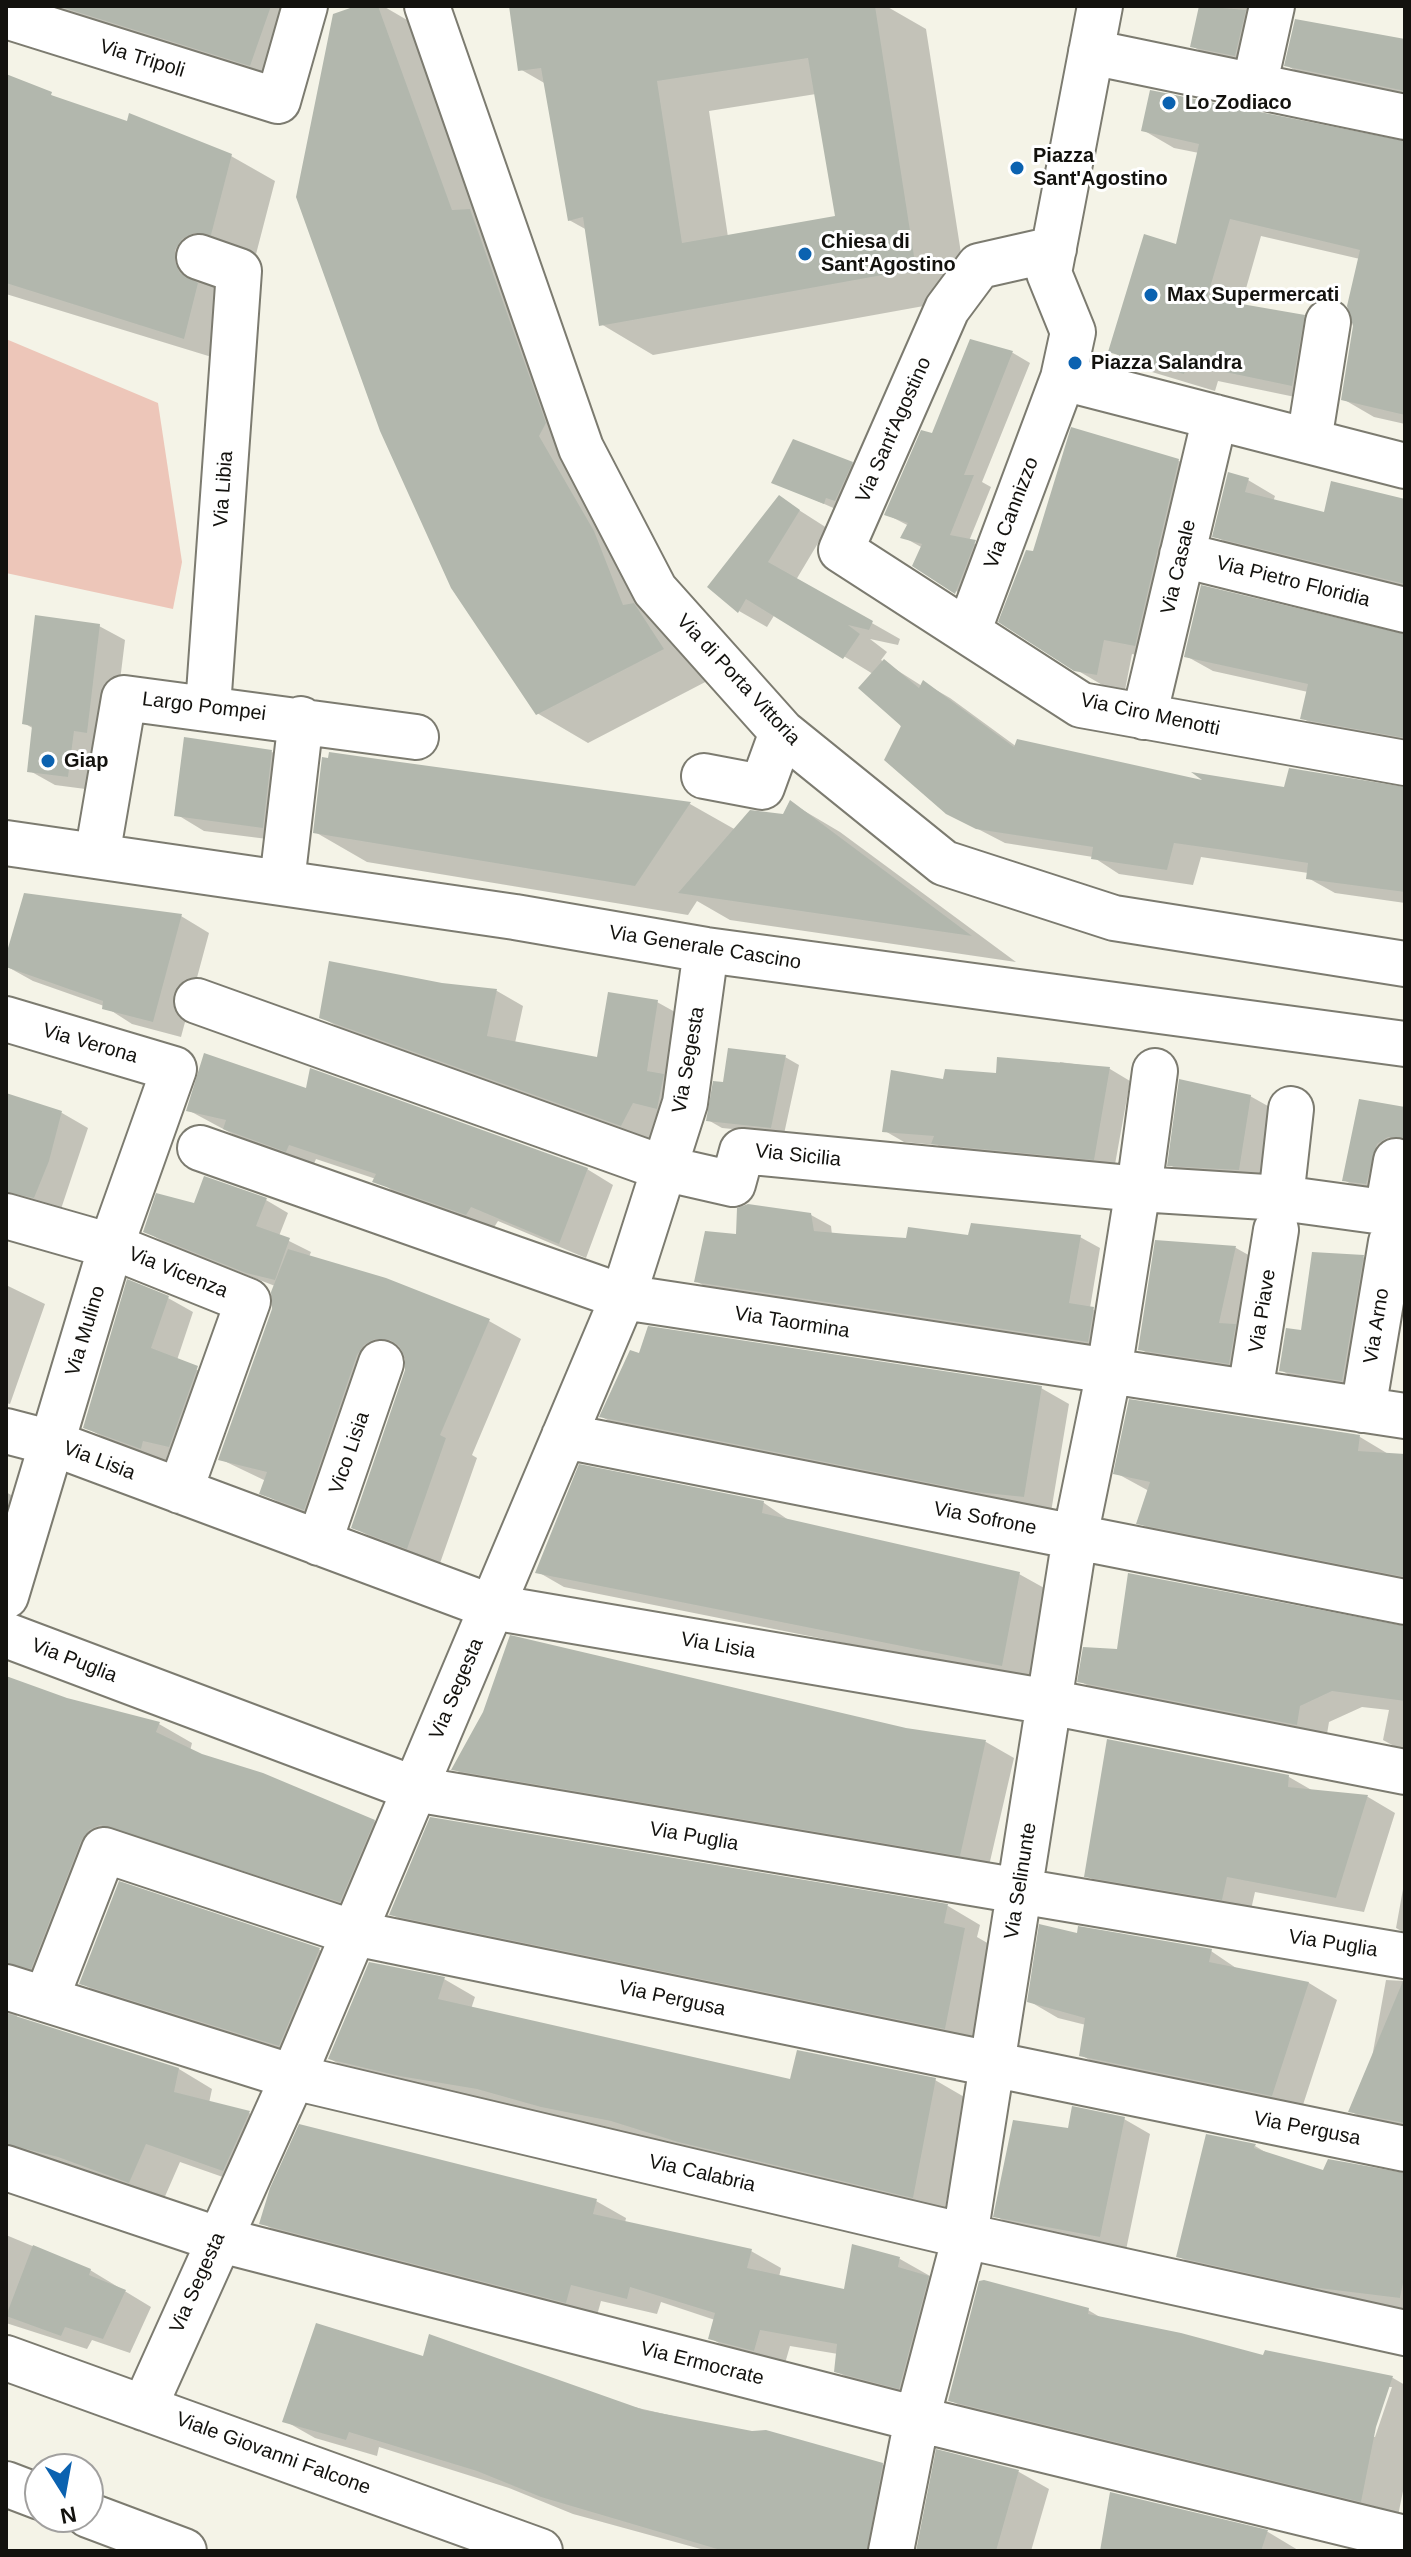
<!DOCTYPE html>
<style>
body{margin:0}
#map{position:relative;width:1411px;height:2557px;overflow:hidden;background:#f4f3e7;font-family:Helvetica,sans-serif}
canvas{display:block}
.frame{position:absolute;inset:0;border:8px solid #13120e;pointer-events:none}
.north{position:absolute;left:24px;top:2453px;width:80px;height:80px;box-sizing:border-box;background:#fff;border:2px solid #a1a09f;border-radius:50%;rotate:169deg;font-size:22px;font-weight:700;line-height:32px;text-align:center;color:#13120e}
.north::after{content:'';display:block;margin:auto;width:28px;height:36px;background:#0b62b0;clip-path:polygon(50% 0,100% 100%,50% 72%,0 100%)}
</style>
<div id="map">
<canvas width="1411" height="2557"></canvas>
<div class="frame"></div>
<div class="north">N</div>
</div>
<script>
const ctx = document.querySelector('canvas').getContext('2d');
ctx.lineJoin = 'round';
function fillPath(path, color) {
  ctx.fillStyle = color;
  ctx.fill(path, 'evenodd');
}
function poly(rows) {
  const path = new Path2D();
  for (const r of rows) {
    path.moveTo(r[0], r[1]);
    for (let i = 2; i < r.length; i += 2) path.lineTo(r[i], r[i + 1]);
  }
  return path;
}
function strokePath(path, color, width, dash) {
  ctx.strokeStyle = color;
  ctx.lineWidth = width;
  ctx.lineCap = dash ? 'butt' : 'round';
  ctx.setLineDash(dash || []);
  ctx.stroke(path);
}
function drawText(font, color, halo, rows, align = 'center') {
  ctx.font = font + ' Helvetica,sans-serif';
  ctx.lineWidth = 6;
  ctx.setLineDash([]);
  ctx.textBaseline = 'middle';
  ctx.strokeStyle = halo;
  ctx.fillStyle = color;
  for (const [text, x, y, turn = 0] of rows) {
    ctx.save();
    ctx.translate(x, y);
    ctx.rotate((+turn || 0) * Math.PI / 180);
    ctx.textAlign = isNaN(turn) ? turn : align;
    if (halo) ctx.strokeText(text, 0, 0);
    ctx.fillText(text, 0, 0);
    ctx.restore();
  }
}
const green = poly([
 [6,339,158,403,182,562,173,609,6,573]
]);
const shadow = poly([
 [23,6,279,6,301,19,281,82],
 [362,6,383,6,426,31,596,453,713,678,588,743,537,713],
 [511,6,886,6,926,29,968,298,653,355,601,324,587,230,569,220,546,84,520,69],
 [816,94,838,218,728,237,709,111],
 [1201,6,1286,6,1266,73,1223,64,1192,46],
 [1405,41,1405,99,1311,80,1286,65],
 [6,77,67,102,231,156,275,181,228,362,6,294],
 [1143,130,1405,142,1405,424,1374,417,1343,399,1355,326,1360,259,1261,236,1241,306,1304,317,1335,335,1324,403,1218,381,1215,391,1142,369,1111,351,1178,246,1199,153,1174,148],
 [971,341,1013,353,1030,363,982,482,991,487,969,541,992,552,974,602,915,566,923,548,903,537,909,526,886,514,933,435],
 [1073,429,1179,461,1207,477,1163,661,1132,654,1125,690,1104,686,1075,669,1035,553],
 [852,463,865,471,838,510,774,482],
 [1248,480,1275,496,1273,502,1325,515,1405,501,1405,591,1241,551,1215,536],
 [780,498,827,528,796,580,900,639,898,645,870,639,887,652,881,660,922,686,924,683,950,698,1017,747,1211,784,1286,789,1405,789,1405,903,1335,893,1308,878,1308,873,1201,857,1193,885,1119,874,1093,857,1005,843,947,813,873,674,775,614,767,627,739,611],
 [99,626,125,640,112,746,93,790,55,785,30,771,34,729,24,723],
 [1405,636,1405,749,1329,733,1302,718,1308,692,1213,671,1186,656],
 [272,752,300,768,291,842,204,831,176,814],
 [331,754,690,804,736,830,784,817,791,803,840,832,1016,962,730,920,697,901,688,915,367,862,315,832],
 [181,916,209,933,181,1037,132,1024,104,1006,33,981,6,966,6,962],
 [441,985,497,991,523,1006,515,1043,599,1060,657,1002,684,1017,660,1117,648,1140,347,1032,321,1017],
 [785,1057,799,1065,784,1134,722,1128,708,1120,725,1084],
 [1060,1062,1110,1069,1130,1081,1114,1170,954,1155,937,1145,904,1142,885,1131,945,1081,1059,1066],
 [308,1091,587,1169,613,1185,586,1258,498,1221,493,1229,401,1197,376,1179,316,1159,313,1166,251,1144,188,1110],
 [6,1095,62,1113,88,1128,60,1212,6,1204],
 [1250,1096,1275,1110,1262,1183,1194,1179,1170,1165],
 [1405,1108,1405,1158,1370,1195,1344,1180],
 [206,1179,266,1200,288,1213,279,1236,311,1252,309,1257,489,1321,521,1339,472,1455,477,1458,439,1566,385,1545,353,1527,407,1371,407,1357,397,1363,337,1527,294,1511,262,1493,266,1481,220,1459,274,1310,275,1286,167,1244,145,1231,195,1205],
 [811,1215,831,1226,832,1235,908,1240,1080,1237,1100,1248,1090,1308,1113,1320,1108,1353,716,1293,696,1281,738,1236],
 [1157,1242,1236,1248,1261,1262,1255,1377,1166,1364,1140,1349],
 [1363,1257,1391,1273,1371,1396,1309,1387,1281,1370,1303,1332],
 [6,1285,45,1304,10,1404,6,1403],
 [168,1298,193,1312,177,1360,222,1382,194,1460,168,1454,166,1462,110,1441,85,1427],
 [1041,1388,1069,1404,1051,1512,629,1432,602,1417],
 [1360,1437,1390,1455,1405,1456,1405,1586,1168,1539,1139,1523,1149,1491,1116,1473],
 [581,1467,764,1503,790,1521,1019,1574,1046,1589,1029,1680,564,1587,538,1572],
 [6,1492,16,1498,6,1527],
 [1405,1628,1405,1752,1383,1740,1389,1710,1362,1707,1329,1722,1326,1740,1109,1698,1080,1681,1119,1651],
 [6,1678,66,1700,159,1724,192,1743,190,1751,374,1821,407,1841,374,1920,133,1844,16,1998,17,2019,179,2069,212,2089,209,2103,249,2113,283,2132,257,2189,180,2162,163,2201,6,2157],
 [484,1712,906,1730,986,1742,1014,1758,988,1870,482,1785,454,1769],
 [1289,1777,1315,1792,1368,1797,1395,1813,1364,1912,1255,1892,1250,1914,1114,1891,1087,1876],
 [431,1819,948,1906,980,1925,977,1937,996,1948,976,2046,423,1932,391,1914],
 [1405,1878,1405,1933,1396,1928],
 [120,1884,320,1950,348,1966,307,2061,109,1999,81,1983],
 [1079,1936,1211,1951,1239,1970,1309,1983,1337,2000,1301,2111,1110,2072,1081,2055,1086,2025,1058,2018,1029,2001],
 [444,1979,475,1997,471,2009,791,2081,935,2080,966,2098,944,2214,711,2159,644,2137,574,2124,510,2106,361,2076,330,2059],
 [1386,1980,1405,1981,1405,2133,1379,2127,1350,2111,1371,2063],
 [1124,2119,1150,2134,1126,2250,1021,2231,996,2216],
 [1255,2146,1272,2156,1324,2173,1405,2174,1405,2314,1214,2277,1178,2256],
 [596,2201,626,2218,625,2223,751,2251,781,2268,779,2277,846,2291,900,2259,930,2276,958,2295,929,2404,866,2388,836,2371,838,2354,790,2346,784,2367,740,2355,710,2338,715,2320,661,2302,657,2314,601,2301,596,2319,292,2240,262,2223],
 [6,2235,90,2270,151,2307,130,2353,92,2340,87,2349,6,2323],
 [1088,2310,1105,2320,1264,2358,1266,2352,1393,2378,1405,2385,1405,2481,1397,2521,986,2420,950,2400],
 [1388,2387,1392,2387,1375,2437,1371,2436],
 [425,2359,882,2464,912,2482,899,2551,708,2551,573,2514,509,2488,379,2447,377,2456,315,2438,285,2421],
 [938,2452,1019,2472,1049,2489,1031,2551,918,2551],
 [1111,2494,1268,2532,1298,2550,1102,2551]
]);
const building = poly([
 [58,6,271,6,250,66],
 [356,6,378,6,452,210,470,209,546,423,539,436,594,531,623,605,634,603,664,649,536,715,451,588,380,431,296,197,333,14],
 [509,6,875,6,916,269,599,326,583,217,568,221,541,68,518,71],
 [808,58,835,216,682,243,657,81],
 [1199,6,1246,10,1235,56,1190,47],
 [1295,19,1405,39,1405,91,1284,66],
 [6,74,52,92,51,95,127,121,129,113,232,154,211,235,194,233,182,239,175,250,175,262,180,273,198,283,184,339,6,283],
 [1150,90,1405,141,1405,415,1341,400,1353,326,1347,306,1360,250,1230,219,1207,298,1305,315,1292,386,1187,364,1184,374,1108,352,1144,234,1176,244,1199,144,1141,131],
 [970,339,1013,351,964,475,974,475,950,535,976,540,955,594,912,566,922,544,900,538,908,523,884,515,921,430,932,433],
 [1071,427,1179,459,1135,646,1104,640,1097,675,1074,671,998,622,1026,550,1033,551],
 [793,439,853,462,835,501,826,498,824,504,771,483],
 [1228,472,1249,478,1245,492,1324,512,1331,481,1405,499,1405,584,1212,537],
 [779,495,800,510,768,562,873,621,869,630,848,625,860,634,843,659,746,599,738,613,707,587],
 [1201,585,1405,634,1405,738,1300,719,1308,684,1184,657],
 [35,615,100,624,87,733,74,731,68,777,27,772,32,726,22,724],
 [884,659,919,688,923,680,1014,747,1017,739,1202,780,1191,772,1284,787,1289,768,1405,787,1405,892,1306,879,1308,863,1224,850,1174,843,1167,870,1091,859,1093,847,976,829,946,814,884,760,901,726,858,688],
 [184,737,272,750,263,828,174,816],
 [329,752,378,759,691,802,635,886,313,833,322,757,328,758],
 [790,800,972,936,678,893,750,810,783,814],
 [24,893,182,914,153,1022,102,1009,103,1001,6,967,6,955],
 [329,961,442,983,497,989,487,1036,597,1057,608,992,658,1000,647,1071,664,1074,657,1109,633,1103,621,1126,319,1018],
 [728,1048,786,1055,771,1128,706,1121,713,1081,723,1082],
 [204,1053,306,1088,310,1068,588,1168,559,1244,471,1207,466,1215,372,1182,376,1174,289,1145,286,1152,223,1129,226,1120,186,1111],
 [997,1057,1110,1067,1094,1160,931,1144,934,1136,882,1132,891,1070,943,1079,945,1069,996,1073],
 [1179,1079,1251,1095,1239,1170,1167,1166],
 [6,1093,62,1111,49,1161,34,1198,6,1192],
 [1359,1099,1405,1107,1405,1138,1388,1137,1377,1144,1366,1184,1342,1181],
 [204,1176,267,1198,256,1226,290,1238,275,1280,246,1273,143,1232,156,1193,194,1203],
 [748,1204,811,1213,814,1231,847,1234,906,1238,908,1227,968,1235,971,1223,1081,1235,1069,1303,1094,1307,1088,1342,694,1282,705,1231,736,1234,737,1208],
 [1155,1240,1236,1246,1219,1323,1236,1324,1229,1364,1138,1350],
 [288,1249,386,1278,490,1319,440,1435,446,1438,407,1549,351,1528,405,1370,405,1357,399,1346,390,1340,375,1339,364,1345,357,1355,304,1510,259,1494,267,1472,218,1460,272,1309,271,1292],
 [1312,1252,1364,1255,1342,1381,1279,1371,1286,1328,1301,1330],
 [127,1279,169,1296,151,1348,198,1366,169,1447,143,1441,141,1449,83,1428],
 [648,1326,1042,1386,1024,1497,976,1492,599,1417,630,1350,639,1353],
 [1129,1399,1360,1435,1358,1451,1405,1454,1405,1577,1136,1524,1150,1482,1113,1474],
 [579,1464,764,1501,762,1513,1020,1572,1002,1666,535,1573],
 [1128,1573,1405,1626,1405,1701,1332,1691,1300,1706,1297,1725,1077,1682,1083,1647,1117,1649],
 [510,1635,906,1728,986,1740,960,1856,451,1770,483,1712],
 [6,1676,67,1698,160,1722,156,1732,202,1754,263,1773,375,1820,340,1902,100,1825,89,1830,81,1841,31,1969,6,1963],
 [1107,1739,1289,1775,1288,1787,1368,1795,1336,1898,1227,1877,1222,1900,1084,1877],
 [430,1817,948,1904,944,1923,965,1928,945,2029,389,1915],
 [119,1881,320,1948,279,2046,79,1984],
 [1039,1924,1077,1933,1078,1926,1212,1949,1209,1962,1309,1982,1272,2096,1079,2056,1085,2018,1027,2002],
 [369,1962,445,1977,438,1999,790,2079,797,2050,936,2078,913,2198,678,2142,611,2121,541,2107,477,2089,399,2076,328,2059],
 [1405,1980,1405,2123,1348,2112,1403,1981],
 [6,2013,179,2068,174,2092,250,2111,223,2171,146,2144,129,2183,58,2157,6,2144],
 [1072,2106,1125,2117,1100,2237,993,2217,1013,2120,1068,2128],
 [299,2124,597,2199,593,2214,752,2249,747,2268,844,2289,852,2244,900,2257,898,2267,929,2276,899,2389,834,2372,837,2344,760,2330,754,2351,708,2339,715,2313,630,2287,627,2299,571,2285,566,2303,259,2224,270,2188],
 [1206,2134,1256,2144,1254,2148,1323,2170,1328,2159,1405,2173,1405,2273,1400,2298,1310,2287,1176,2257],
 [33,2245,91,2269,89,2275,126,2290,103,2339,65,2327,61,2336,6,2316],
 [984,2280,1089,2308,1088,2314,1181,2333,1263,2355,1265,2350,1393,2376,1376,2427,1361,2502,948,2401,979,2281],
 [316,2323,423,2356,429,2334,644,2410,752,2431,766,2430,883,2463,867,2551,724,2551,541,2497,477,2471,349,2432,346,2440,282,2422],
 [936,2449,1019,2470,996,2551,916,2551],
 [1110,2492,1268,2530,1261,2551,1100,2551]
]);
const minor = poly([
 [427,6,581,448,655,590,782,732,944,863,1114,918,1405,964],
 [6,16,278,101,305,6],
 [1091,52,1405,117],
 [1254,87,1272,6],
 [1054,249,979,266,947,309,841,550,1081,705,1405,763],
 [199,257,239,271,208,707],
 [1063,378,1405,466],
 [1309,441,1328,322],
 [1182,555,1405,610],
 [968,632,1063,378,1073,332,1049,273,1100,6],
 [1144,717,1215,417],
 [704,776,762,787,782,732],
 [6,843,515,917,706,950,1405,1044],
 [97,856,124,698,416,737],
 [282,882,301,719],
 [197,1001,663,1168,733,1184,742,1151,1139,1189,1281,1198,1405,1215],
 [6,1019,174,1069,111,1246,6,1596],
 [200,1148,623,1297,1405,1416],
 [1139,1189,1155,1071],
 [1281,1198,1291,1109],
 [1387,1212,1396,1161],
 [6,1216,111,1246,248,1301,180,1491],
 [1250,1392,1276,1230],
 [1363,1410,1391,1242],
 [6,1431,52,1443,492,1607,1049,1702,1405,1772],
 [564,1436,1405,1602],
 [319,1543,381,1363],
 [6,1635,415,1789,1405,1956],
 [6,1987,293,2077,965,2236,1405,2333],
 [46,1999,104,1850,354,1933,1405,2149],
 [6,2168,217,2239,917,2419,1405,2538],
 [6,2358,540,2551],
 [144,2408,293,2077,623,1297,685,1103,706,950],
 [6,2484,40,2497],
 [88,2515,184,2551],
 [891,2551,917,2419,965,2236,1075,1537,1109,1371,1135,1207]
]);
const markers = [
 [1169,103,8,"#0b62b0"],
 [1017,168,8,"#0b62b0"],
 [805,254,8,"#0b62b0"],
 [1151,295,8,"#0b62b0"],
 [1075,363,8,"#0b62b0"],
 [48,761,8,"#0b62b0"]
];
const streetNames = [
 ["Via Tripoli",142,59,17],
 ["Via Sant'Agostino",894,430,-66],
 ["Via Libia",224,489,-86],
 ["Via Cannizzo",1012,513,-69],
 ["Via Casale",1179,567,-77],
 ["Via Pietro Floridia",1293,582,14],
 ["Via di Porta Vittoria",738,680,47],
 ["Largo Pompei",204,707,7],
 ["Via Ciro Menotti",1150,715,12],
 ["Via Generale Cascino",705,948,9],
 ["Via Verona",90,1044,16],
 ["Via Segesta",689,1060,-80],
 ["Via Sicilia",798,1156,6],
 ["Via Vicenza",178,1273,22],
 ["Via Piave",1263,1311,-81],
 ["Via Taormina",792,1323,9],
 ["Via Arno",1377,1326,-81],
 ["Via Mulino",86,1331,-73],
 ["Vico Lisia",350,1453,-71],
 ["Via Lisia",99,1461,21],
 ["Via Sofrone",985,1519,11],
 ["Via Lisia",718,1646,10],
 ["Via Puglia",74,1661,21],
 ["Via Segesta",457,1689,-67],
 ["Via Puglia",694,1837,10],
 ["Via Selinunte",1021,1881,-81],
 ["Via Puglia",1333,1944,9],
 ["Via Pergusa",672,1999,12],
 ["Via Pergusa",1307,2129,11],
 ["Via Calabria",702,2174,13],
 ["Via Segesta",198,2283,-66],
 ["Via Ermocrate",702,2364,14],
 ["Viale Giovanni Falcone",273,2454,20]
];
const poiNames = [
 ["Lo Zodiaco",1185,103],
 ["Piazza",1033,156],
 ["Sant'Agostino",1033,179],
 ["Chiesa di",821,242],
 ["Sant'Agostino",821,265],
 ["Max Supermercati",1167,295],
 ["Piazza Salandra",1091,363],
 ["Giap",64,761]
];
fillPath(green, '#edc6b9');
fillPath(shadow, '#0003');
fillPath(building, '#b2b7ad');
strokePath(minor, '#7c7b70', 48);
strokePath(minor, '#fff', 44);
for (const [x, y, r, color] of markers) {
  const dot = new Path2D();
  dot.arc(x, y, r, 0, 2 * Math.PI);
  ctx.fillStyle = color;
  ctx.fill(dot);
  strokePath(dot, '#fff', 3);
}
drawText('20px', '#13120e', '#fff', streetNames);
drawText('bold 20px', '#13120e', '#fff', poiNames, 'left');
</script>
